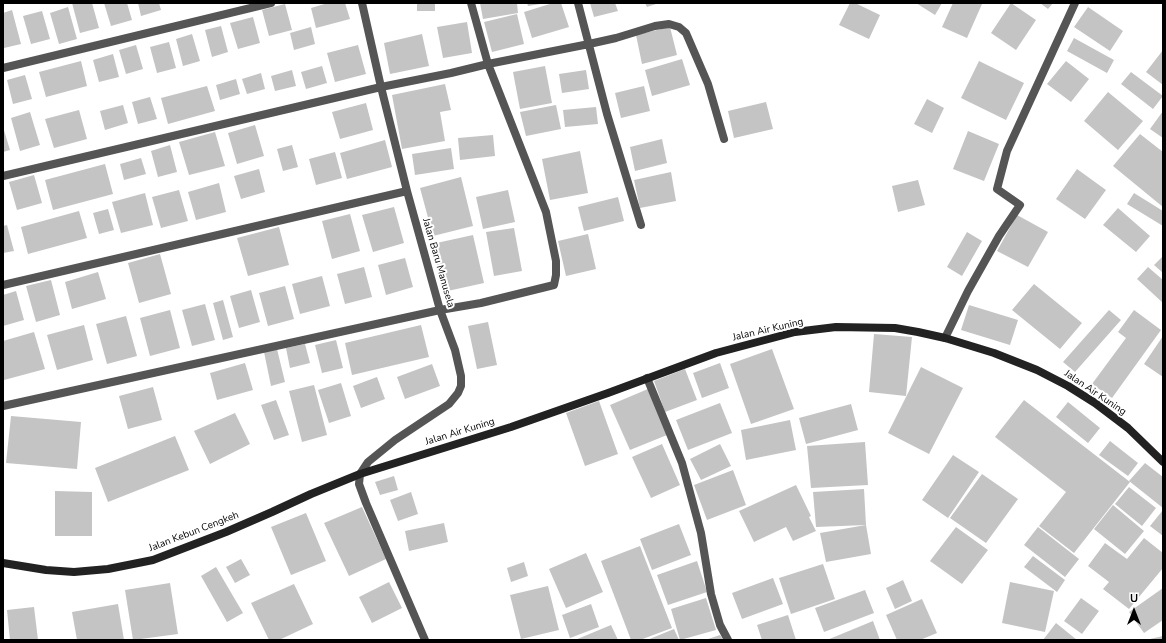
<!DOCTYPE html>
<style>
body{margin:0}
#map{position:relative;width:1166px;height:643px;overflow:hidden;background:#fff;font-family:"Nunito Sans",sans-serif}
canvas{display:block}
.frame{position:absolute;inset:0;border:4px solid #000;pointer-events:none}
.north{position:absolute;left:1114px;top:591px;width:40px;height:40px;-webkit-text-stroke:3px #fff;paint-order:stroke;rotate:0deg;font-size:11px;font-weight:700;line-height:16px;text-align:center;color:#000}
.north::after{content:'';display:block;margin:auto;width:14px;height:18px;background:#000;clip-path:polygon(50% 0,100% 100%,50% 72%,0 100%)}
</style>
<div id="map">
<canvas width="1166" height="643"></canvas>
<div class="frame"></div>
<div class="north">U</div>
</div>
<script>
const ctx = document.querySelector('canvas').getContext('2d');
ctx.lineJoin = 'round';
function fillPath(path, color) {
  ctx.fillStyle = color;
  ctx.fill(path, 'evenodd');
}
function poly(rows) {
  const path = new Path2D();
  for (const r of rows) {
    path.moveTo(r[0], r[1]);
    for (let i = 2; i < r.length; i += 2) path.lineTo(r[i], r[i + 1]);
  }
  return path;
}
function strokePath(path, color, width, dash) {
  ctx.strokeStyle = color;
  ctx.lineWidth = width;
  ctx.lineCap = dash ? 'butt' : 'round';
  ctx.setLineDash(dash || []);
  ctx.stroke(path);
}
function drawText(font, color, halo, rows, align = 'center') {
  ctx.font = font + ' "Nunito Sans",sans-serif';
  ctx.lineWidth = 4;
  ctx.setLineDash([]);
  ctx.textBaseline = 'middle';
  ctx.strokeStyle = halo;
  ctx.fillStyle = color;
  for (const [text, x, y, turn = 0] of rows) {
    ctx.save();
    ctx.translate(x, y);
    ctx.rotate((+turn || 0) * Math.PI / 180);
    ctx.textAlign = isNaN(turn) ? turn : align;
    if (halo) ctx.strokeText(text, 0, 0);
    ctx.fillText(text, 0, 0);
    ctx.restore();
  }
}
const building = poly([
 [72,3,92,3,99,28,80,33],
 [104,3,127,3,132,20,111,26],
 [138,3,159,3,161,10,141,16],
 [328,3,345,3,350,19,316,28,311,8],
 [417,3,435,3,435,11,417,11],
 [480,3,517,3,518,13,483,19],
 [527,3,539,3,540,4,528,6],
 [553,3,561,3,569,27,532,38,524,12],
 [590,3,615,3,618,11,594,17],
 [645,3,659,3,647,7],
 [850,3,855,3,880,15,869,39,839,25],
 [916,3,942,3,935,15],
 [953,3,979,3,982,4,967,38,942,27],
 [1011,3,1036,20,1016,50,991,33],
 [1040,3,1053,3,1048,9],
 [285,4,292,30,269,36,262,10],
 [68,7,77,39,59,44,50,13],
 [1088,7,1123,31,1110,51,1074,27],
 [12,10,21,44,4,48,3,45,3,13],
 [42,11,50,39,31,44,23,16],
 [517,14,524,44,492,52,484,22],
 [253,17,260,43,238,49,230,23],
 [467,22,472,53,443,58,437,27],
 [221,26,228,52,212,57,205,30],
 [311,27,315,44,294,50,290,33],
 [670,27,677,55,642,64,636,35],
 [192,34,200,61,183,66,176,39],
 [422,34,429,66,390,74,384,43],
 [1074,38,1114,60,1107,73,1067,51],
 [169,42,176,68,157,73,150,47],
 [136,45,143,69,126,74,119,50],
 [358,45,366,74,335,82,327,53],
 [1163,50,1163,85,1146,72],
 [113,54,119,77,99,82,93,60],
 [682,59,690,85,652,96,645,70],
 [81,61,87,86,46,97,39,72],
 [979,61,1024,83,1006,120,961,98],
 [1066,61,1089,79,1071,102,1047,84],
 [322,66,327,83,306,89,301,72],
 [545,66,552,103,520,109,513,72],
 [292,70,296,86,275,91,271,76],
 [586,70,589,89,562,93,559,74],
 [1131,72,1163,96,1153,109,1121,84],
 [261,73,265,89,247,94,242,79],
 [25,75,32,99,13,104,7,80],
 [236,79,240,94,220,100,216,85],
 [445,84,451,110,440,112,445,141,402,149,392,95],
 [207,86,215,111,168,124,161,98],
 [644,86,650,111,621,118,615,93],
 [1108,92,1143,121,1118,150,1084,121],
 [150,97,157,119,138,124,132,102],
 [927,99,944,108,932,133,914,124],
 [766,102,773,129,734,138,728,111],
 [366,103,373,130,340,139,332,112],
 [123,105,128,123,105,130,100,111],
 [556,105,561,129,526,136,520,112],
 [596,107,598,124,565,127,563,110],
 [79,110,87,139,54,148,45,119],
 [1163,111,1163,138,1150,129],
 [30,112,40,145,20,151,11,118],
 [255,125,264,156,237,164,228,133],
 [3,127,10,150,3,152],
 [968,131,999,144,984,181,953,169],
 [215,132,225,166,189,175,179,142],
 [1140,134,1163,152,1163,207,1113,166],
 [493,135,495,156,460,160,458,138],
 [662,139,667,163,635,171,630,147],
 [385,140,392,167,347,179,340,153],
 [170,145,177,172,158,177,151,151],
 [292,145,298,167,283,171,277,149],
 [451,148,454,169,415,175,412,154],
 [580,151,588,193,550,200,542,159],
 [335,152,342,178,316,185,309,159],
 [141,158,146,174,124,180,120,164],
 [105,164,113,194,53,210,45,180],
 [259,169,265,192,241,199,234,176],
 [1077,169,1106,190,1085,219,1056,199],
 [671,172,676,201,640,208,634,180],
 [34,175,42,203,17,210,9,182],
 [461,177,473,226,433,236,420,188],
 [918,180,925,205,898,212,892,186],
 [219,183,226,212,196,220,188,192],
 [179,190,188,221,161,228,152,197],
 [508,190,515,222,483,229,476,197],
 [145,193,153,225,121,233,112,202],
 [1134,193,1163,211,1163,226,1127,204],
 [618,197,624,221,584,231,578,207],
 [394,207,404,243,373,252,362,215],
 [1118,208,1150,236,1136,252,1103,225],
 [108,209,114,230,99,234,93,213],
 [79,211,87,238,28,254,21,227],
 [350,214,360,251,332,259,322,221],
 [1017,215,1048,232,1028,267,997,251],
 [7,225,14,251,3,253,3,226],
 [279,227,289,265,248,276,237,238],
 [514,228,522,271,494,276,486,232],
 [967,232,982,241,962,276,947,267],
 [588,234,596,269,566,276,558,241],
 [473,235,484,283,443,292,432,244],
 [160,254,171,294,139,303,128,263],
 [1163,256,1163,273,1154,265],
 [405,258,413,287,386,295,378,265],
 [364,267,372,297,345,304,337,274],
 [1148,267,1163,280,1163,303,1137,279],
 [98,272,106,299,72,309,65,282],
 [322,276,330,306,300,314,292,284],
 [51,280,60,315,36,322,26,286],
 [1034,284,1082,323,1060,349,1012,310],
 [285,286,294,319,268,326,259,293],
 [251,290,260,322,239,328,230,296],
 [16,291,24,320,3,326,3,295],
 [223,300,233,337,223,340,213,303],
 [205,304,215,340,192,346,182,310],
 [969,305,1018,320,1010,345,961,330],
 [170,310,180,348,150,356,140,318],
 [1109,310,1121,320,1075,372,1063,362],
 [1134,310,1161,330,1112,398,1092,384,1126,338,1118,332],
 [126,316,137,356,107,364,96,324],
 [488,322,497,365,477,369,468,326],
 [84,325,93,360,57,370,47,335],
 [421,325,429,357,352,375,345,343],
 [34,332,45,369,4,380,3,375,3,341],
 [874,334,912,337,906,396,869,392],
 [1163,336,1163,377,1144,364],
 [336,340,343,368,322,373,315,345],
 [305,344,310,363,290,368,286,348],
 [277,349,285,382,271,386,264,352],
 [772,349,794,409,751,424,730,364],
 [245,363,253,390,217,400,210,373],
 [720,363,729,388,702,398,693,373],
 [432,364,440,386,405,399,397,377],
 [921,367,963,388,929,454,888,433],
 [685,369,697,400,665,412,654,381],
 [377,377,385,399,361,408,353,386],
 [341,383,351,416,329,423,318,390],
 [314,385,327,435,302,442,289,391],
 [153,387,162,420,128,429,119,396],
 [648,389,667,435,630,450,610,405],
 [276,400,289,435,274,440,261,405],
 [1024,400,1130,482,1074,553,1039,526,1066,492,995,437],
 [599,401,618,454,585,466,566,413],
 [1068,402,1100,428,1088,443,1056,417],
 [720,403,732,433,688,450,676,420],
 [851,404,858,430,806,444,799,418],
 [235,413,250,444,210,464,194,431],
 [11,416,81,422,77,469,6,463],
 [790,420,796,450,746,460,741,430],
 [175,436,189,470,108,502,95,468],
 [1110,441,1138,463,1128,476,1099,455],
 [865,442,868,485,811,488,807,446],
 [662,444,680,485,651,498,632,457],
 [720,444,731,466,701,480,690,459],
 [953,455,979,472,948,518,922,500],
 [1145,463,1163,477,1163,508,1129,481],
 [733,470,746,505,707,520,694,485],
 [982,474,1018,499,986,543,950,518],
 [394,476,398,490,380,495,375,482],
 [796,485,811,516,809,517,816,531,793,541,786,527,754,542,739,511],
 [1129,487,1156,508,1142,526,1115,504],
 [864,489,866,525,871,554,826,562,820,533,866,525,816,527,813,492],
 [55,491,92,492,92,536,55,536],
 [411,492,418,514,398,521,390,500],
 [1113,505,1144,531,1125,554,1094,529],
 [362,507,386,559,349,576,324,523],
 [1163,510,1163,536,1150,526],
 [306,513,326,561,291,575,271,527],
 [444,523,448,542,409,551,405,531],
 [679,524,691,555,652,570,640,539],
 [956,527,988,550,962,584,930,561],
 [1038,527,1079,559,1065,577,1024,545],
 [1144,538,1163,553,1163,568,1129,609,1103,589,1109,582,1088,566,1105,543,1127,559],
 [640,546,672,628,640,640,631,640,601,561],
 [586,553,603,592,566,608,549,569],
 [1033,556,1065,580,1057,592,1024,567],
 [241,559,250,575,235,583,226,567],
 [697,561,707,592,668,605,657,575],
 [524,562,528,576,511,582,507,568],
 [823,564,835,599,791,614,779,578],
 [216,567,243,613,227,622,201,576],
 [773,578,783,604,742,619,732,593],
 [903,580,912,601,895,609,886,588],
 [389,582,402,608,372,623,359,597],
 [1010,582,1054,591,1045,632,1002,623],
 [170,583,178,634,133,640,125,590],
 [294,584,313,624,279,640,269,640,251,603],
 [548,586,559,630,521,639,510,595],
 [1163,588,1163,620,1144,633,1129,612],
 [865,590,874,613,824,632,815,608],
 [706,598,716,630,680,640,671,609],
 [1081,598,1099,611,1082,634,1064,621],
 [922,599,937,633,920,640,897,640,886,615],
 [118,604,124,640,77,640,72,612],
 [591,604,599,627,570,638,562,615],
 [34,607,38,640,10,640,7,610],
 [788,615,796,640,762,640,757,625],
 [873,621,880,640,827,640],
 [1056,623,1077,640,1043,640],
 [611,625,618,640,575,640],
 [674,629,679,640,647,640],
 [720,635,723,640,705,640],
 [1163,636,1163,640,1150,640,1150,639]
]);
const street = poly([
 [362,3,381,87,407,191,440,310,455,350,461,376,461,386,458,393,449,404,395,440,368,462,360,474,359,484,366,503,425,640],
 [578,3,607,114,641,225],
 [3,68,271,3],
 [3,176,381,87,451,73,488,64,589,44,616,38,655,26,669,24,679,27,686,33,708,84,724,139],
 [3,285,407,191],
 [945,338,968,291,999,236,1020,205,997,189,1007,151,1075,3],
 [647,378,682,463,701,533,711,594,720,625,728,640],
 [3,406,440,310,481,303,554,285,556,275,556,261,546,212,488,64,471,3]
]);
const secondary = poly([
 [3,563,46,570,74,572,108,569,153,560,226,532,272,512,311,494,360,474,511,427,608,393,716,353,795,332,836,327,895,328,918,332,945,338,994,353,1037,370,1068,386,1095,403,1128,428,1163,462]
]);
const streetNames = [
 ["Jalan Baru Manusela",438,263,74],
 ["Jalan Air Kuning",768,330,-13],
 ["Jalan Air Kuning",1095,393,34],
 ["Jalan Air Kuning",460,432,-17],
 ["Jalan Kebun Cengkeh",194,532,-21]
];
fillPath(building, '#c4c4c4');
strokePath(street, '#555', 8);
strokePath(secondary, '#222', 8);
drawText('10px', '#000', '#fff', streetNames);
</script>
